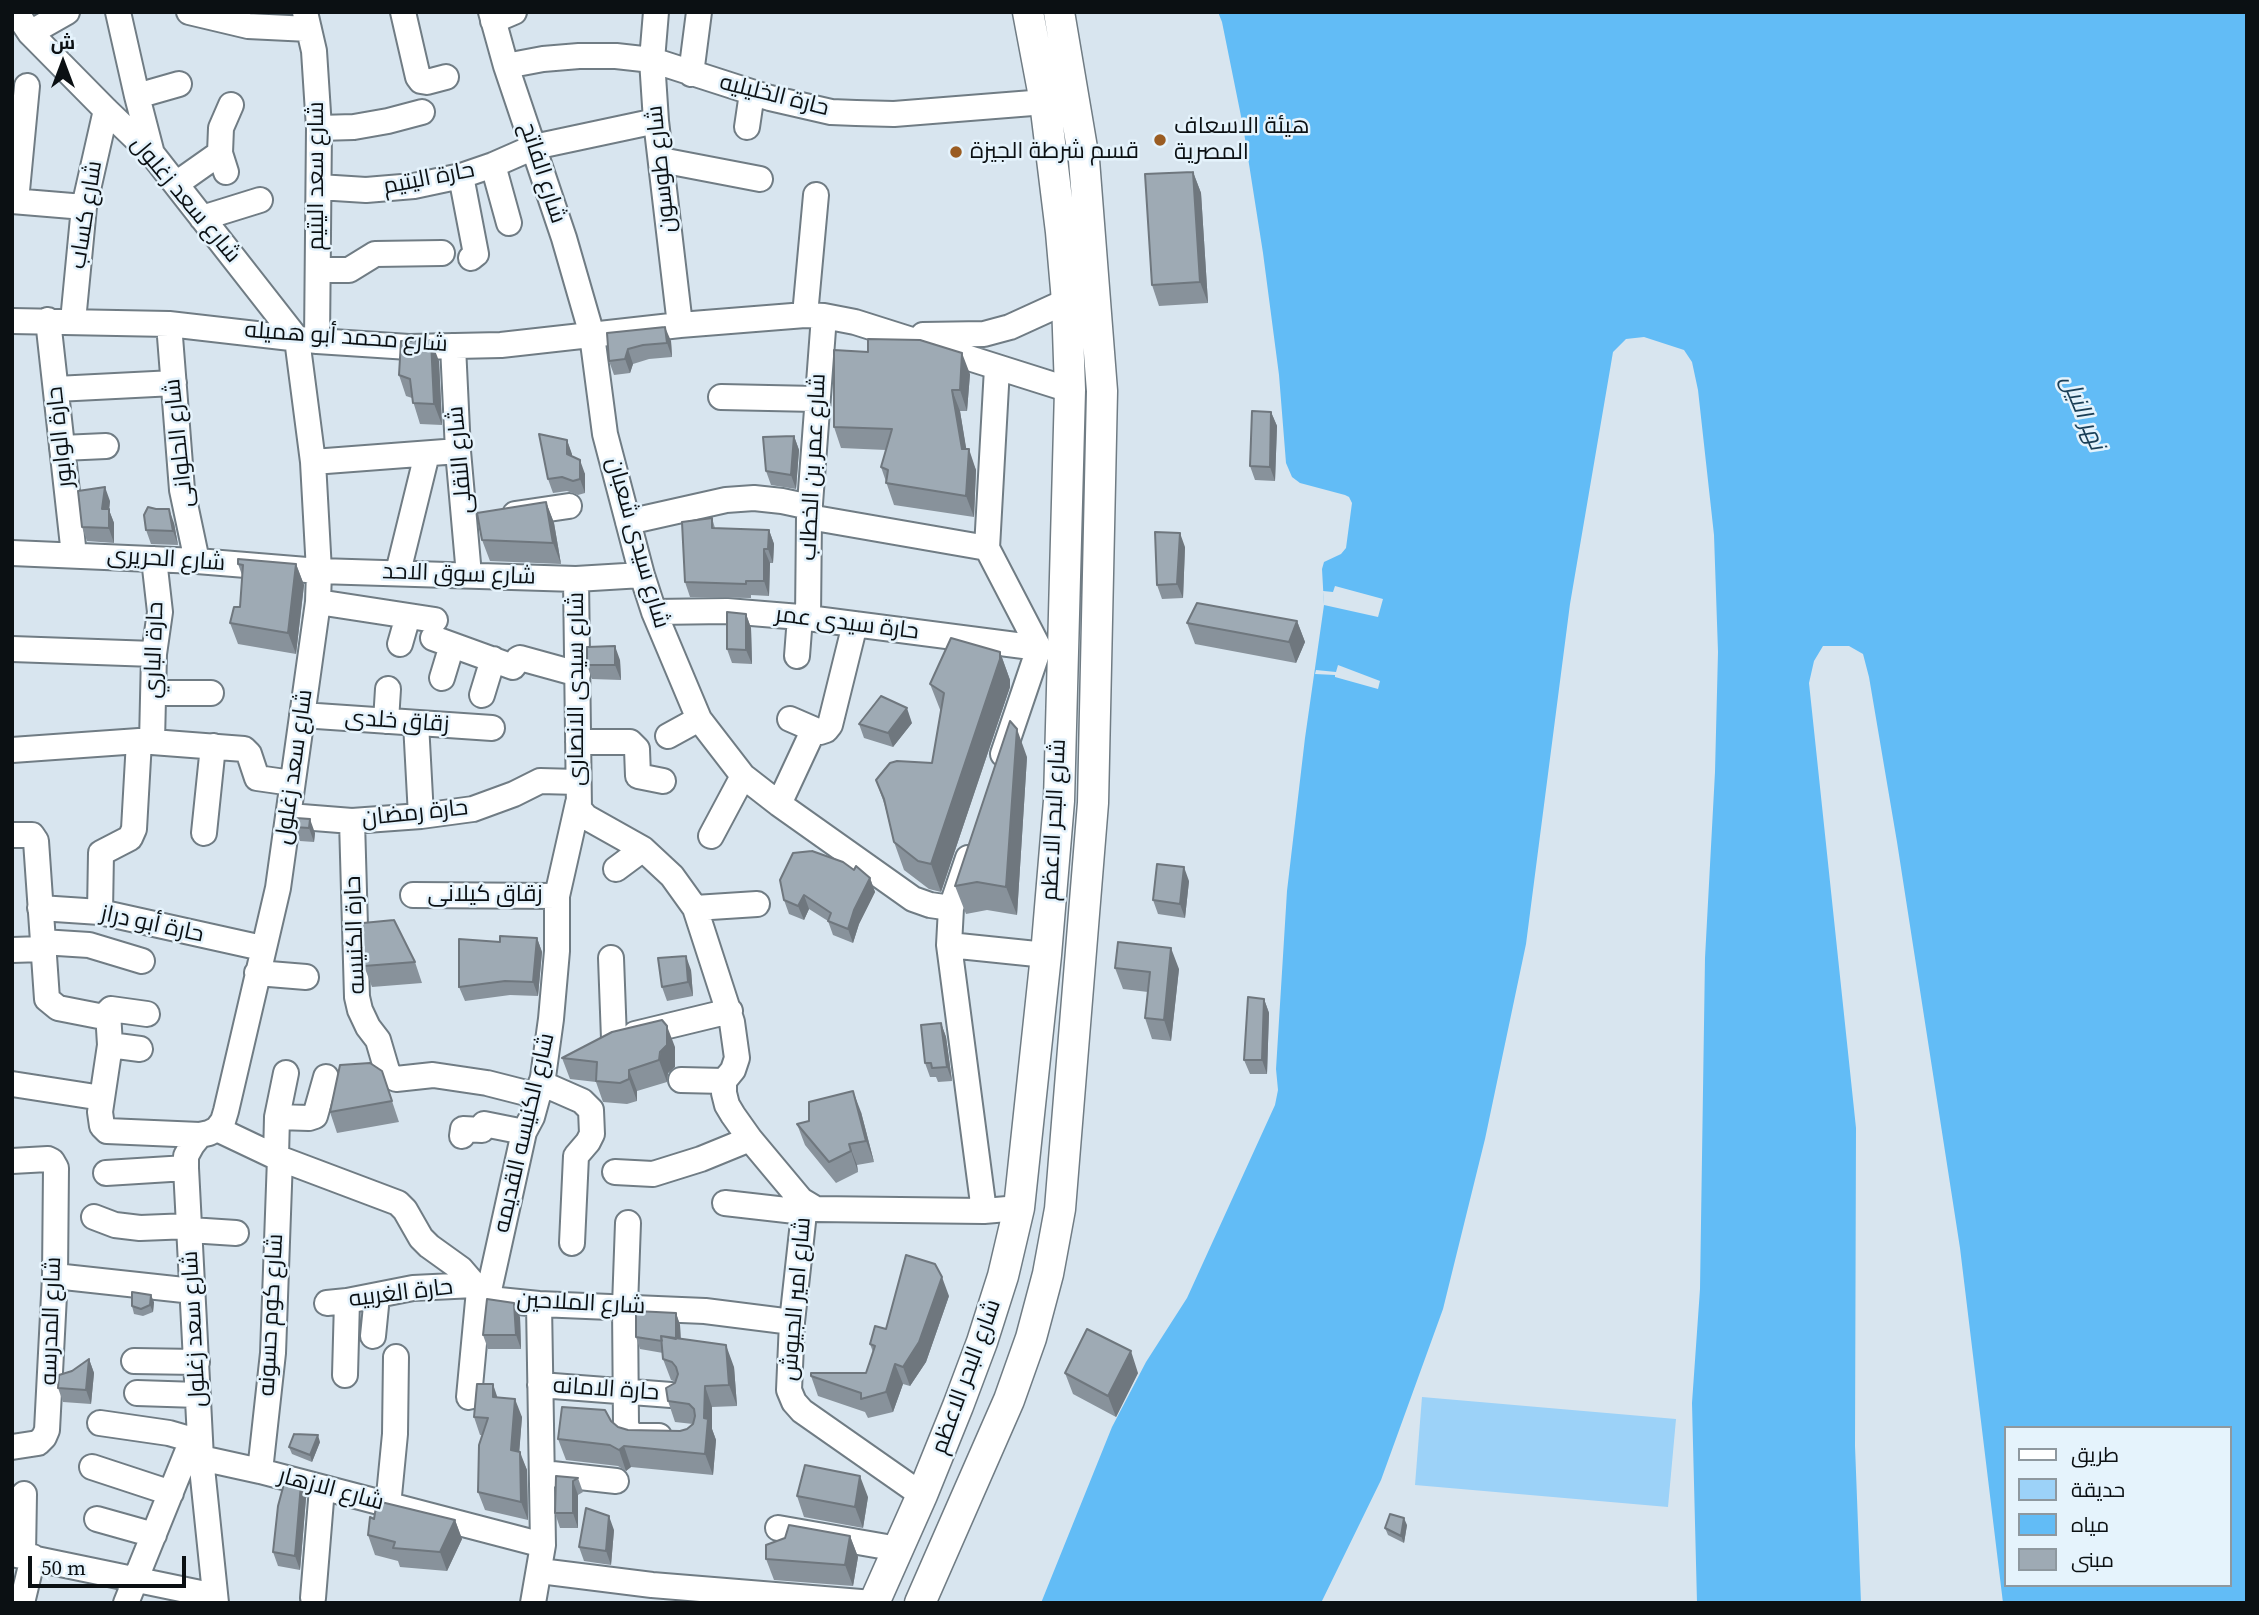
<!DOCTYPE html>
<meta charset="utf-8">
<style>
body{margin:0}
#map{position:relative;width:2259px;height:1615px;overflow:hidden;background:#d8e5ef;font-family:"Source Serif 4",Cairo,serif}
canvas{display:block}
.frame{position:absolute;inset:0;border:14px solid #0b1013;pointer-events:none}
.legend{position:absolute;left:2004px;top:1426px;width:228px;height:161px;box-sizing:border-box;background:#e5f3fc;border:2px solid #8e989f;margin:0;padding:9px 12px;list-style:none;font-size:21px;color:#0b1013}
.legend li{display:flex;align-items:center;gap:14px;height:35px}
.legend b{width:35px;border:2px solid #8e989f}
.north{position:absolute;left:28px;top:28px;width:70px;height:70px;-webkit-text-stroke:5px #e5f3fc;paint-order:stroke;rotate:0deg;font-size:19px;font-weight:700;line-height:28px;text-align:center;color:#0b1013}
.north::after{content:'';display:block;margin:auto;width:24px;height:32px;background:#0b1013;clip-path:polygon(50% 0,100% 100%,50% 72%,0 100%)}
.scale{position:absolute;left:28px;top:1556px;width:158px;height:32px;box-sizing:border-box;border:4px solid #0b1013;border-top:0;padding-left:9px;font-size:21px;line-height:24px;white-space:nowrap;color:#0b1013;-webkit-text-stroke:5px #e5f3fc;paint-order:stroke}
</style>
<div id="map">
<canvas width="2259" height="1615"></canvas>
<div class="frame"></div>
<ul class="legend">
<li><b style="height:9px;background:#fff"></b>طريق</li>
<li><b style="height:19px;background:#9cd2f8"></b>حديقة</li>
<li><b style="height:19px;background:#62bcf6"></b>مياه</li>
<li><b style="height:19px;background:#9eaab4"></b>مبنى</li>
</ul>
<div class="north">ش</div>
<div class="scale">50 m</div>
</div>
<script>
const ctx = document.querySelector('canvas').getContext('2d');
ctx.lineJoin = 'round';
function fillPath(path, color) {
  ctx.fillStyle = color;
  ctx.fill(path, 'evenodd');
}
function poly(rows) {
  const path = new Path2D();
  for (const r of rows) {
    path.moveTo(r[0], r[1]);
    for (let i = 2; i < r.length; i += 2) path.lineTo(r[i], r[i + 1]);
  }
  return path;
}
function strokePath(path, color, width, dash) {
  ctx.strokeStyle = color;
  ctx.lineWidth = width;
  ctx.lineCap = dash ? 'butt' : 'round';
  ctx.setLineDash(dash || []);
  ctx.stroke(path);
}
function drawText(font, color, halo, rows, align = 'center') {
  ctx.font = font + ' "Source Serif 4",Cairo,serif';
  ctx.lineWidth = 5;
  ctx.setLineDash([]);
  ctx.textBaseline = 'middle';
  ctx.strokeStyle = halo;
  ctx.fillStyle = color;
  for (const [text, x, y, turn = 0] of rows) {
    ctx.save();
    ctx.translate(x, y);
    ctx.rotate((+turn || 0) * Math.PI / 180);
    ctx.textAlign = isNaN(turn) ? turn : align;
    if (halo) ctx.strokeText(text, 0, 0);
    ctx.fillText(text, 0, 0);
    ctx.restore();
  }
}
const green = poly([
 [1422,1397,1676,1419,1668,1507,1415,1485]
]);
const water = poly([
 [1218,12,2247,12,2247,1603,2003,1603,1960,1248,1897,842,1869,677,1863,654,1849,646,1823,646,1814,661,1809,683,1856,1128,1855,1446,1861,1603,1697,1603,1692,1403,1700,1289,1705,958,1715,772,1718,652,1714,535,1698,390,1692,362,1684,350,1644,337,1626,339,1613,352,1570,604,1526,944,1485,1139,1443,1309,1381,1480,1321,1603,1041,1603,1112,1427,1146,1362,1187,1298,1275,1105,1278,1090,1276,1069,1287,891,1305,738,1324,605,1322,569,1324,562,1341,554,1346,548,1352,503,1349,497,1345,495,1300,483,1292,477,1286,463,1279,375,1263,253,1243,126,1222,22],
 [2005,1428,2229,1428,2229,1585,2005,1585]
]);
const pier = poly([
 [1335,586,1383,599,1378,617,1324,605,1323,591,1333,592],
 [1338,665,1380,681,1378,689,1335,677,1335,675,1315,674,1316,670,1336,672]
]);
const minor = poly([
 [16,12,30,33,106,110,153,155,297,339,313,462,319,571,318,602,278,888,226,1111,223,1121,217,1129,209,1133,200,1135,192,1145,186,1156,186,1168,201,1458,216,1603],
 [118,12,137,96,152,154],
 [189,12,248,26,309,29],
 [305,12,314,51,319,128,317,341],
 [403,12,418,77,421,81,427,82,446,77],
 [491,12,506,66,564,238,592,335,605,434,642,575,654,612,699,719,743,776,779,804,913,899,930,905,951,908],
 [656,12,652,60,656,121,680,325],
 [493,21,514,12],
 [30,33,67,12],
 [506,66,543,59,579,56,616,56,652,60,770,98,831,112,856,113,894,114,1045,102],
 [691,74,699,12],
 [137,96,179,84],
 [747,127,752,93],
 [319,128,354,127,388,121,422,112],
 [661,160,760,179],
 [493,165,509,223],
 [226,172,220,153,221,128,231,105],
 [461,176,476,254,471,258],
 [176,184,220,153],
 [319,187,366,190,414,186,461,176,493,165,534,147,656,121],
 [12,201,84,207],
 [16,201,27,86],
 [202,218,260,200],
 [318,270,349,270,375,254,442,253],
 [805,315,816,195],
 [48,320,74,555],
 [12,321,169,324,317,341,409,347,501,345,680,325,805,315,824,316,855,322,1070,390],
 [73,321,84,207,106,110],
 [169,324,182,490,197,561],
 [923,335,984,334,1010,327,1067,301],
 [453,346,458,451,469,575],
 [997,368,987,548,1039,648,1003,754],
 [56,389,174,383],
 [721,397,816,399],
 [62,448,106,446],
 [313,462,458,451],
 [515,514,569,506],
 [809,517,987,548],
 [628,522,726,500,754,498,782,501,810,507],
 [12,553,197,561,319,571,576,579,642,575],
 [398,572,427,454],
 [576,579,579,809,586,817,643,849,672,876,695,908,732,1022,737,1058,733,1070,724,1081,724,1093,727,1105,733,1115,750,1139,801,1200,816,1209,984,1211,1019,1208],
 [318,602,435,620],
 [654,612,727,611,800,617,1039,648],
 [808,618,809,517,824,316],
 [433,638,513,667,518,659,520,658,578,674],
 [400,644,408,616],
 [12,649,154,654],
 [797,656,800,617],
 [442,678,452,645],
 [154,693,211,693],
 [482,695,493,659],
 [302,715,492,728],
 [790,719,820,732,826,730,830,725,855,624],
 [386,721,388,689],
 [416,723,421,816],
 [668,736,699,719],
 [152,742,154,654,160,612,154,559],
 [578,742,630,742,637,749,638,776,663,781],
 [12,750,139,741,244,749,249,754,257,778,292,783],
 [779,804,813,731],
 [289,816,352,821,421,816,473,809,514,794,540,781,578,782],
 [352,821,357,997,360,1010,368,1027,378,1040,388,1074,396,1079,433,1075,487,1083,538,1096],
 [204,833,213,746],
 [12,835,32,835,36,841,47,999,58,1008,109,1018],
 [711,836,743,776],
 [968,858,951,908,949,945,984,1211],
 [616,869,643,849],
 [413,895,557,896],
 [40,908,100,912,262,948],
 [695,908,757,904],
 [100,912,101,853,130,838,134,829,139,741],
 [42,942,89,945,142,961],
 [949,945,1046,955],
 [12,950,43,949],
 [611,958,614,1039],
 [257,973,306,977],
 [147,1014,111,1009,108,1012,110,1045,100,1112,102,1126,107,1131,200,1135],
 [635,1034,730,1011],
 [110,1045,140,1049],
 [681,1080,724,1081],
 [541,1083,582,1101,591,1110,592,1134,588,1142,576,1156,572,1243],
 [12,1084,102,1098],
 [277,1117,309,1118,315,1116,326,1077],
 [217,1129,276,1157,398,1203,405,1210,421,1238,429,1246,461,1269,479,1290,499,1300,539,1304,705,1311,792,1322],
 [462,1136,463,1129,482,1130,484,1124,524,1132],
 [276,1157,277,1117,286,1073],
 [12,1161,48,1159,52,1161,56,1168,55,1276,47,1430,44,1437,38,1443,12,1447],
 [615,1172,653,1174,701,1159,750,1139],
 [106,1173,186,1168],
 [725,1203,804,1212],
 [805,1204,792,1322,789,1390,794,1402,802,1411,922,1495],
 [94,1217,115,1225,140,1228,190,1226],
 [628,1223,625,1306,626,1426,631,1434,636,1436,659,1436],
 [190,1230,236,1233],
 [55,1276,193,1291],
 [488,1295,524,1132,532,1117,543,1077,551,1019,557,951,557,896,578,803],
 [327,1303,347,1301,413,1288,474,1285],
 [373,1336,377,1296],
 [134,1361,197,1362],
 [345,1375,347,1301],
 [540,1385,671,1395],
 [137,1393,198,1395],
 [469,1397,479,1290],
 [100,1423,169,1433,200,1442],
 [201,1458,260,1471,543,1545],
 [92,1467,171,1493],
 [260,1471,273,1353,280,1158],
 [543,1473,616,1481],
 [388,1506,395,1434,396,1357],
 [97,1519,154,1535],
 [778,1528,898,1549],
 [12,1554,215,1596],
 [23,1555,24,1494],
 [540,1571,652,1585,873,1603],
 [313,1598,322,1488],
 [22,1603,33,1557],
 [126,1603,192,1440],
 [533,1603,543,1545,539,1304]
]);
const major = poly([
 [874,1603,922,1495,958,1406,982,1342,1003,1276,1019,1208,1046,955,1059,801,1070,390,1067,301,1061,232,1045,102,1028,12],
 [920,1603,1009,1400,1031,1338,1048,1274,1060,1209,1093,803,1102,391,1084,160,1059,12]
]);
const wall = poly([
 [1193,172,1201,193,1208,303,1159,306,1152,285],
 [607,333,671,341,672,357,649,359,633,364,630,373,614,375,609,361],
 [439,361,442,425,420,424,412,398,406,396,399,375],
 [970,374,967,411,960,411,966,449,976,470,974,517,894,505,881,467,886,450,841,448,834,427],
 [1271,412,1277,426,1275,481,1255,480,1250,466],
 [794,436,799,450,796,489,771,485,766,471],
 [567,440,572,456,585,474,585,493,578,495,567,491,553,493,548,479],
 [110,501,109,510,114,523,114,543,87,541,82,527],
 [546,502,554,523,561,564,490,561,482,540],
 [712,518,715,528,769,530,774,544,773,563,770,563,769,596,751,595,751,598,690,597,685,582],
 [174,523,178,545,151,544,146,530],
 [1185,547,1183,598,1162,599,1157,585],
 [238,564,296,564,304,585,296,654,238,644,230,623,240,607,242,575],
 [746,614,751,628,752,664,732,663,727,649],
 [1297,621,1305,642,1296,663,1195,644,1187,623],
 [1000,652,1010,680,1010,687,941,892,929,889,904,870,894,842,885,806,876,780,932,763,941,712,930,684],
 [620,660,621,680,592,679,587,665],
 [912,723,893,747,864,738,859,724],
 [1027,757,1017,915,987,910,966,914,955,886],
 [296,818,315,833,314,842,300,841,294,827],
 [854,870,870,878,875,892,859,924,853,943,833,935,828,921,809,909,804,920,789,914,784,900],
 [1189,881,1185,918,1158,914,1153,900],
 [537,938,542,952,538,996,510,995,465,1001,459,987,500,942],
 [415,962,422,983,372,987,364,966],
 [1115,968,1179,969,1171,1041,1152,1039,1145,1018,1148,992,1123,989],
 [691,970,693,996,667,1001,662,987],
 [1264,999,1269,1013,1267,1074,1250,1074,1244,1060],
 [941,1023,946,1037,952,1081,938,1082,936,1077,930,1077,925,1063],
 [675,1047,675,1067,668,1073,667,1082,637,1091,637,1101,627,1104,603,1102,596,1082,570,1079,562,1058],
 [382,1071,399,1122,337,1133,330,1112],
 [861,1112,874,1162,857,1165,858,1172,836,1183,805,1145,797,1124],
 [949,1296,926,1362,910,1386,903,1384,893,1412,868,1418,865,1412,818,1396,811,1376,866,1373,873,1352,870,1344,886,1329],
 [154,1302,153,1312,143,1316,134,1314,132,1306],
 [676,1313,680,1325,681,1339,734,1367,737,1406,712,1407,712,1429,716,1440,713,1475,631,1467,626,1471,618,1466,566,1460,558,1439,611,1421,618,1427,628,1430,680,1431,687,1429,693,1424,675,1422,668,1401,676,1382,671,1380,663,1359,663,1353,640,1349,636,1337],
 [520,1317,521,1349,488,1349,483,1335],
 [89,1359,94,1373,91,1404,63,1402,58,1388],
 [1065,1373,1138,1373,1116,1417,1073,1394],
 [498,1397,522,1417,519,1452,527,1470,528,1520,485,1510,478,1492,482,1435,480,1435,474,1417],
 [320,1442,312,1462,292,1454,289,1447],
 [556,1476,578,1478,583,1492,578,1495,578,1528,560,1528,555,1513],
 [301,1484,306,1498,300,1570,278,1566,273,1552],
 [797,1496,868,1497,863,1528,804,1517],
 [374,1519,455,1520,462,1539,447,1571,400,1567,398,1561,375,1555,368,1535],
 [1407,1525,1404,1543,1388,1535,1385,1528],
 [614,1530,611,1565,584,1561,579,1547],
 [850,1536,858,1557,853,1586,774,1580,766,1559]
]);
const shadedWall = poly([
 [1193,172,1201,193,1208,303,1200,282],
 [665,327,671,341,672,357,667,343],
 [431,340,439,361,442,425,434,404],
 [628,349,633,364,630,373,625,359],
 [962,353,970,374,967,411,960,390],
 [952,390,960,411,968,459,969,449,976,470,974,517,966,496,962,449],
 [1271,412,1277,426,1275,481,1270,467],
 [794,436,799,450,796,489,791,475],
 [567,440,572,454,572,468,567,454],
 [580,460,585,474,585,493,580,479],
 [105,487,110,501,109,510,114,523,114,543,102,509],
 [546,502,554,523,561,564,553,543],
 [169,509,174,523,178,545,173,531],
 [769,530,774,544,773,563,768,549],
 [1180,533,1185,547,1183,598,1177,584],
 [764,549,770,563,769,596,764,581],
 [296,564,304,585,296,654,288,633],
 [746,614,751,628,752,664,746,650],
 [1297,621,1305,642,1296,663,1289,642],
 [615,646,620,660,621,680,615,665],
 [1000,652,1010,680,1010,687,941,892,931,864],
 [907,708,912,723,893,747,888,733],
 [1017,729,1027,757,1017,915,1006,887],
 [310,819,315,833,314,842,309,828],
 [1184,867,1189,881,1185,918,1180,904],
 [870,878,875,892,859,924,853,943,848,929,854,910],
 [804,895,809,909,804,920,798,906],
 [537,938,542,952,538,996,533,982],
 [1171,948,1179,969,1171,1041,1164,1020],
 [686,956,691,970,693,996,688,982],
 [1264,999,1269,1013,1267,1074,1262,1060],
 [941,1023,946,1037,952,1081,947,1067],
 [667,1026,675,1047,675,1067,668,1073,667,1082,659,1060],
 [629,1070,637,1091,637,1101,629,1079],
 [853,1091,861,1112,874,1162,866,1141],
 [849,1144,857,1165,858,1172,851,1151],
 [942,1277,949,1296,926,1362,910,1386,903,1367],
 [151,1295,154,1302,153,1312,150,1305],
 [514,1303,520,1317,521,1349,516,1335],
 [676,1313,680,1325,681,1356,677,1344],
 [726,1345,734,1367,737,1406,729,1385],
 [1131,1351,1138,1373,1116,1417,1108,1396],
 [89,1359,94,1373,91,1404,86,1390],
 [895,1364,903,1384,893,1412,886,1392],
 [493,1384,499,1402,493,1397],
 [705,1386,712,1407,712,1429,716,1440,713,1475,705,1454,704,1418],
 [515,1399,522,1417,518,1468,511,1450],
 [318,1435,320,1442,312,1462,310,1455],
 [624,1446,631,1467,626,1471,619,1450],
 [520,1452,527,1470,528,1520,521,1502],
 [860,1476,868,1497,863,1528,855,1507],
 [573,1481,578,1495,578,1528,573,1513],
 [301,1484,306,1498,300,1570,295,1556],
 [609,1516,614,1530,611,1565,606,1551],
 [1404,1518,1407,1525,1404,1543,1401,1536],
 [455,1520,462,1539,447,1571,440,1552],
 [850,1536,858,1557,853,1586,845,1565]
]);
const building = poly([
 [1193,172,1200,282,1152,285,1145,174,1193,172],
 [665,327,667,343,643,345,628,349,625,359,609,361,607,333,665,327],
 [868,339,920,340,962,353,960,390,952,390,962,449,969,449,966,496,886,483,888,470,881,467,892,429,834,427,834,350,868,352,868,339],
 [431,340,434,404,413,403,410,379,399,375,401,341,431,340],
 [1252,411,1271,412,1270,467,1250,466,1252,411],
 [539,434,567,440,567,454,580,460,580,479,573,481,562,477,548,479,539,434],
 [794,436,791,475,766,471,763,437,794,436],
 [105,487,102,509,109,509,109,528,82,527,78,491,105,487],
 [546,502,553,543,482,540,477,513,546,502],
 [148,507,156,509,169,509,173,531,146,530,144,515,148,507],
 [712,518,712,528,769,530,768,549,764,549,764,581,746,581,746,584,685,582,682,522,712,518],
 [1155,532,1180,533,1177,584,1157,585,1155,532],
 [238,559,296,564,288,633,230,623,234,607,240,607,243,565,238,564,238,559],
 [1197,603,1297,621,1289,642,1187,623,1197,603],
 [727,612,746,614,746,650,727,649,727,612],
 [951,638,1000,652,1000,659,931,864,918,861,894,842,884,799,876,780,890,763,897,761,932,763,944,693,930,684,951,638],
 [615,646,615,665,587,665,587,647,615,646],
 [881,696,907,708,888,733,859,724,881,696],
 [1010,721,1017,729,1006,887,977,882,955,886,1010,721],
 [296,818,310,819,309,828,294,827,296,818],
 [812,851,843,862,854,870,856,866,870,878,854,910,848,929,828,921,831,913,804,895,798,906,784,900,780,880,793,853,812,851],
 [1157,864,1184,867,1180,904,1153,900,1157,864],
 [394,920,415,962,364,966,363,923,394,920],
 [500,936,537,938,533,982,505,981,459,987,459,939,500,942,500,936],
 [1118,942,1171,948,1164,1020,1145,1018,1150,972,1115,968,1118,942],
 [686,956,688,982,662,987,658,958,686,956],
 [1248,997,1264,999,1262,1060,1244,1060,1248,997],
 [662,1020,667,1026,667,1045,660,1052,659,1060,629,1070,629,1079,620,1083,596,1081,597,1062,562,1058,612,1032,662,1020],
 [941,1023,947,1067,932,1068,931,1063,925,1063,921,1025,941,1023],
 [370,1063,382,1071,392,1101,330,1112,340,1065,370,1063],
 [853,1091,866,1141,849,1144,851,1151,829,1162,797,1124,809,1121,809,1102,853,1091],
 [906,1255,935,1264,942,1277,919,1342,903,1367,895,1364,886,1392,861,1399,861,1393,811,1376,811,1373,866,1373,875,1346,870,1344,875,1326,886,1329,906,1255],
 [132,1292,151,1295,150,1305,141,1309,132,1306,132,1292],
 [487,1299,514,1303,516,1335,483,1335,487,1299],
 [636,1311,676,1313,676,1339,661,1336,662,1341,636,1337,636,1311],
 [1087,1329,1131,1351,1108,1396,1065,1373,1087,1329],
 [661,1336,726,1345,729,1385,705,1386,704,1418,708,1419,705,1454,624,1446,619,1450,610,1445,558,1439,562,1407,605,1410,611,1421,618,1427,628,1430,680,1431,687,1429,693,1424,695,1416,694,1409,689,1404,668,1401,666,1388,675,1383,678,1374,676,1367,672,1362,663,1359,661,1336],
 [89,1359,86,1390,58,1388,59,1375,72,1371,89,1359],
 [477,1384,493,1384,493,1397,515,1399,511,1450,520,1452,521,1502,478,1492,479,1445,488,1418,474,1417,477,1384],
 [294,1434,318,1435,310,1455,289,1447,294,1434],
 [805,1465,860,1476,855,1507,797,1496,805,1465],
 [556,1476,578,1478,573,1481,573,1513,555,1513,556,1476],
 [285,1480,301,1484,295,1556,273,1552,278,1506,285,1480],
 [377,1501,455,1520,440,1552,393,1548,395,1542,368,1535,370,1517,374,1519,377,1501],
 [586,1508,609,1516,606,1551,579,1547,586,1508],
 [1390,1514,1404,1518,1401,1536,1385,1528,1390,1514],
 [789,1525,850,1536,845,1565,766,1559,766,1545,785,1538,789,1525]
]);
const markers = [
 [1160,140,7,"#9a5c22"],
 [956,152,7,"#9a5c22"]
];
const streetNames = [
 ["حارة الخليليه",774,96,14],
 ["شارع طوسون",662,169,-96],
 ["شارع الفاتح",542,173,72],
 ["شارع سعد اليتيم",317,176,-90],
 ["حارة اليتيم",429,179,-11],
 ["شارع سعد زغلول",185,200,50],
 ["شارع كساب",87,215,-81],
 ["شارع محمد أبو هميله",346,338,4],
 ["حارة الوابور",61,437,-96],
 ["شارع الحلوانى",180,443,-96],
 ["شارع النقلى",461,460,-95],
 ["شارع عمر بن الخطاب",814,467,-87],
 ["شارع سيدى شعبان",637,543,74],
 ["شارع الحريرى",166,560,4],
 ["شارع سوق الاحد",459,575,2],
 ["حارة سيدى عمر",847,624,7],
 ["حارة الباري",155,650,-88],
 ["شارع سيدى الانصارى",577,689,-90],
 ["زقاق خلدى",397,722,4],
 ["شارع سعد زغلول",295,767,-82],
 ["حارة رمضان",415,814,-6],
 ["شارع البحر الاعظم",1055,820,-87],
 ["زقاق كيلانى",485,895],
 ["حارة أبو دراز",152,925,12],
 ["حارة الكنيسه",356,935,-92],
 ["شارع الكنيسه القديمه",525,1133,-77],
 ["حارة الغربيه",401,1294,-7],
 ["شارع امير الجيوش",797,1299,-85],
 ["شارع الملاحين",581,1304,3],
 ["شارع كوم حسونه",272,1315,-87],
 ["شارع المدرسه",52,1321,-88],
 ["شارع سعد زغلول",195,1329,-93],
 ["شارع البحر الاعظم",967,1377,-70],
 ["حارة الامانه",606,1390,4],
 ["شارع الازهار",331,1490,15]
];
const poiNames = [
 ["هيئة الاسعاف",1174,127],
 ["المصرية",1174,153],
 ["قسم شرطة الجيزة",970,152]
];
const waterNames = [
 ["نهر النيل",2082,413,67]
];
fillPath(green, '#9cd2f8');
fillPath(water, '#62bcf6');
fillPath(pier, '#d8e5ef');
strokePath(minor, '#707c84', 28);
strokePath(major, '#707c84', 33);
strokePath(minor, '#fff', 24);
strokePath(major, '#fff', 30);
fillPath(wall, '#88929b');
fillPath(shadedWall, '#6f777e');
fillPath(building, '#9eaab4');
strokePath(building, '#6f777e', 2);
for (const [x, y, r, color] of markers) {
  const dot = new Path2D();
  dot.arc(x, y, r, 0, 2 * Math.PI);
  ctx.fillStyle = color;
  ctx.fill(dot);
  strokePath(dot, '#e5f3fc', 2.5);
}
drawText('23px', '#0b1013', '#e5f3fc', streetNames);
drawText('23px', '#0b1013', '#e5f3fc', poiNames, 'left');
drawText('italic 24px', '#193e56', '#e5f3fc', waterNames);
</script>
